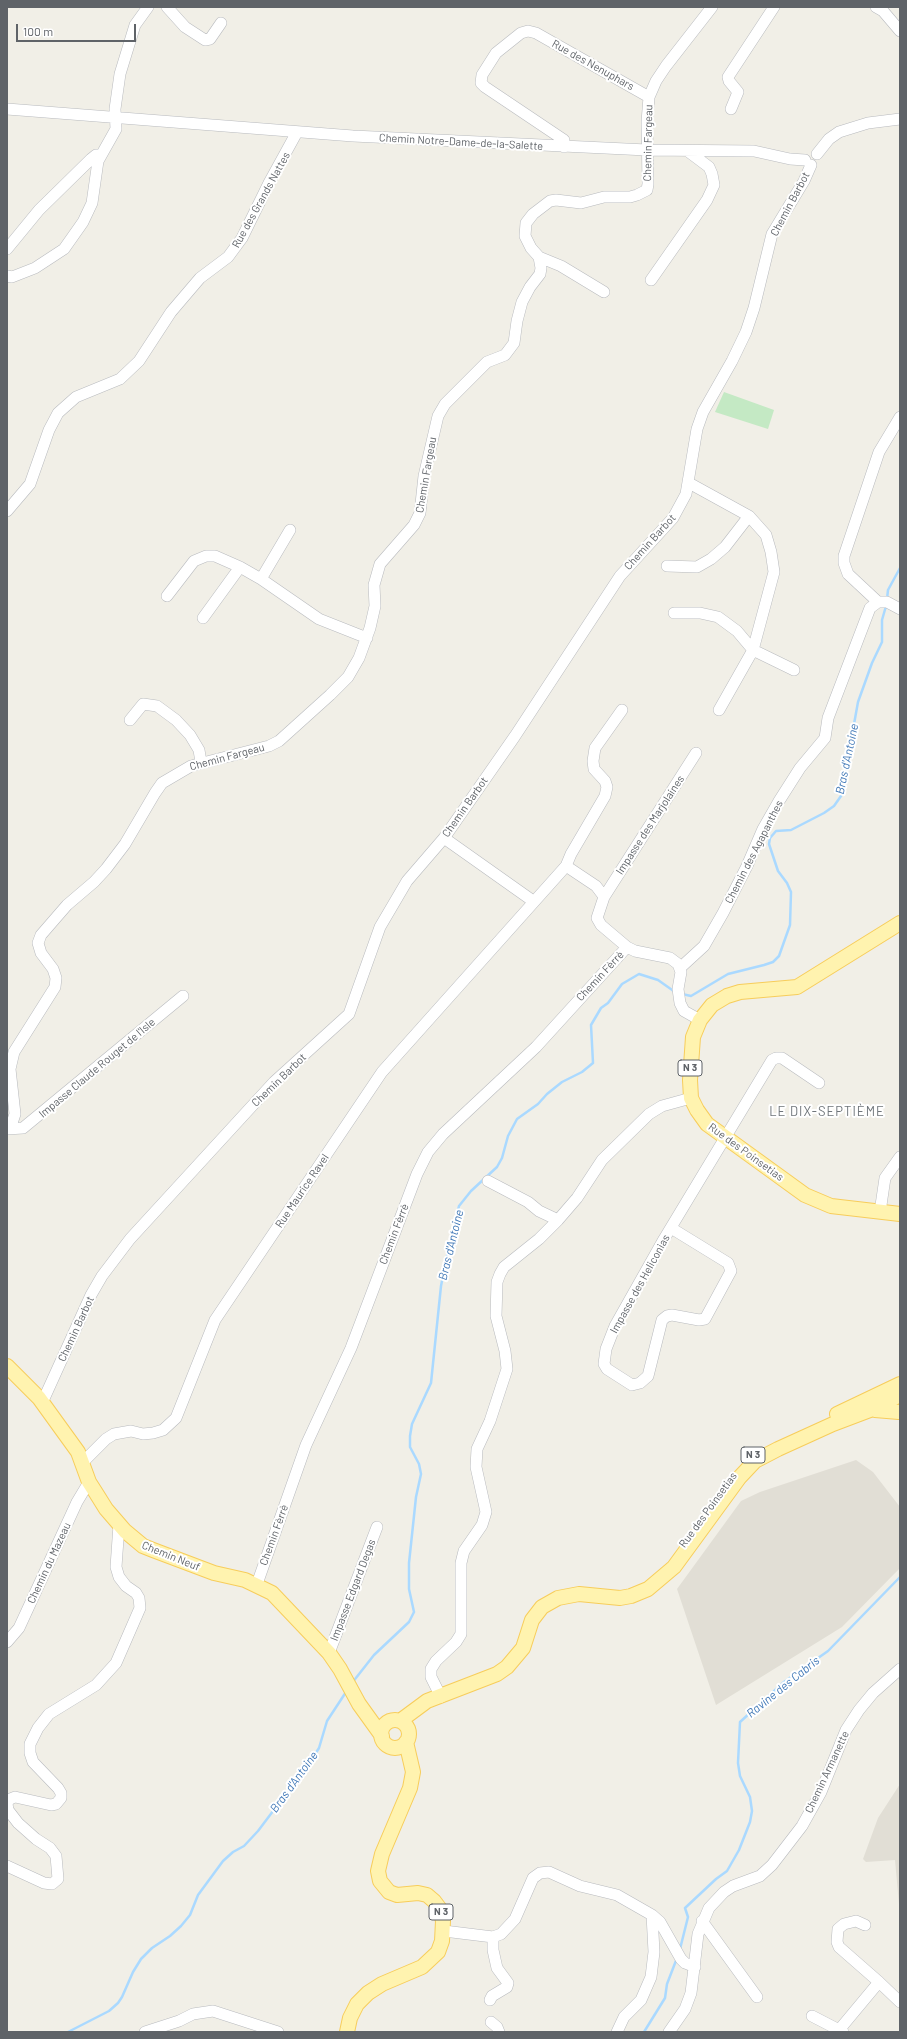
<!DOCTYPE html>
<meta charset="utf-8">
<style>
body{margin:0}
#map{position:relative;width:907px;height:2039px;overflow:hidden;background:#f1efe7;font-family:Barlow,sans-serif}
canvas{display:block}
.frame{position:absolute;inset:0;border:8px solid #5f6368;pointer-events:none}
.scale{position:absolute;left:16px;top:24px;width:120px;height:18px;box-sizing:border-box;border:2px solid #5f6368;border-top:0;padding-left:5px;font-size:12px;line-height:14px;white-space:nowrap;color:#5f6368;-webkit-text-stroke:3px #fff;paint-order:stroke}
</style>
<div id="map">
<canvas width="907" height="2039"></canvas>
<div class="frame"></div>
<div class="scale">100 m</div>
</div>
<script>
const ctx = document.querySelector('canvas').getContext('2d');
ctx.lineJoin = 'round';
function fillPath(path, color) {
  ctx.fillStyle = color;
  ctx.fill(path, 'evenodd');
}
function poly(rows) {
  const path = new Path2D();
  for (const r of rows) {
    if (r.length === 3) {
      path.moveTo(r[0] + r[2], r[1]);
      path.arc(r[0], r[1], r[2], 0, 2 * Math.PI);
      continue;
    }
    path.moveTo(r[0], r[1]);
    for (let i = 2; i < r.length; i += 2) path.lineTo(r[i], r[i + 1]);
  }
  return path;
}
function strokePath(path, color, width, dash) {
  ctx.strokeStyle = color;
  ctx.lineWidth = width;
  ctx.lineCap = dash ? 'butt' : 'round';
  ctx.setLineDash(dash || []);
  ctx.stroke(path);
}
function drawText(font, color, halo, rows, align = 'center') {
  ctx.font = font + ' Barlow,sans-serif';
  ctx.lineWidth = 4;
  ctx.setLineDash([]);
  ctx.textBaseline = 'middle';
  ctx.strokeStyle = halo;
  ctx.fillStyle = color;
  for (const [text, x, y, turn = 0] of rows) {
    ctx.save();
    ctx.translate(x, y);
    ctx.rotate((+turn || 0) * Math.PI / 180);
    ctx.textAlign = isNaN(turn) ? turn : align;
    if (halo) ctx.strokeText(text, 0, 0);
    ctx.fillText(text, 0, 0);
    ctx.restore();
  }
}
const education = poly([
 [856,1460,873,1472,900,1507,900,1568,842,1627,716,1705,677,1589,741,1501,760,1492],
 [900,1784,900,1904,899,1904,895,1860,866,1862,863,1859,878,1818]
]);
const green = poly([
 [724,392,774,410,768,429,715,412]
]);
const stream = poly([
 [887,599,888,590,900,568],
 [682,994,691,996,728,974,764,965,773,962,779,956,790,925,791,892,787,883,778,871,769,844,770,838,776,831,791,830,824,813,834,806,841,796,858,702,872,663,882,642,882,620,886,606],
 [352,1683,374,1655,409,1622,414,1612,409,1589,409,1563,416,1497,421,1474,419,1464,410,1447,410,1436,412,1424,431,1383,441,1286,448,1251,459,1206,471,1191,497,1167,502,1158,508,1136,517,1119,538,1104,547,1094,562,1082,582,1072,593,1063,591,1025,601,1008,608,1003,622,984,639,974,658,980,675,992],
 [680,1949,688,1917,685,1908,716,1879,727,1871,739,1850,750,1822,752,1811,750,1797,740,1776,738,1763,740,1722,784,1682,828,1651,900,1577],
 [68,2032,109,2011,118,2003,122,1997,133,1972,141,1959,152,1948,170,1936,181,1926,190,1915,198,1895,223,1861,233,1852,244,1846,258,1831,310,1762,319,1748,327,1721,346,1692],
 [644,2032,665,1998,667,1984,677,1958]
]);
const minor = poly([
 [167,7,185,27,205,40,210,39,221,23],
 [876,7,883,11,900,31],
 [7,109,353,136,647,150,754,151,790,159,805,160],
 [731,109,738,92,729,81,728,77,774,7],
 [564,147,564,140,485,87,481,83,482,75,496,53,521,33,528,31,536,33,649,97],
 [817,154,829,139,839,132,868,123,900,119],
 [7,249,39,210,91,159,96,155,100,155],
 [539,257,561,266,604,292],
 [7,276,12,277,35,268,64,249,83,222,92,203,98,161,116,129,115,109,120,74,135,25,148,7],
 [651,280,707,200,714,185,712,174,709,167,689,152],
 [689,483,749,516,766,535,771,552,774,572,753,650,719,710],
 [7,511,30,484,49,430,58,413,76,397,120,379,139,361,171,312,200,278,228,257,242,238,269,183,297,132],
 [667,566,697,567,711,559,725,547,749,516],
 [261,579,290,530],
 [167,596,194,561,206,556,215,556,240,567,261,579,319,619,367,638],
 [878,602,848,574,844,563,844,556,879,452,900,417],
 [674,613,700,613,718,617,737,631,753,650,794,670],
 [203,618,240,567],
 [622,710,595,748,593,761,594,769,605,781,607,787,605,796,571,854,566,866,596,886,602,894,604,897,597,918,601,925,627,947,635,951,670,958,678,964,681,972,678,989,680,1003,684,1011,700,1020],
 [130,720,143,704,157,706,176,720,190,735,199,750,201,762],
 [444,838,533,901],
 [604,897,696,753],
 [680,968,704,946,723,913,747,866,763,829,779,801,800,768,825,738,828,718,870,608,878,602,887,602,900,609],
 [7,1127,12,1123,15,1114,10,1069,14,1052,55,987,56,978,53,969,41,953,38,943,41,935,67,905,94,882,106,869,125,844,155,793,162,783,191,766,269,746,279,741,330,695,348,677,359,658,370,628,375,606,374,585,380,564,414,525,420,513,424,476,438,416,445,404,487,362,505,355,514,343,517,321,522,302,530,287,540,274,541,268,539,257,531,248,525,236,526,223,533,214,550,201,556,200,581,203,604,197,630,197,637,195,647,190,648,184,647,122,649,97,656,81,666,66,712,7],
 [7,1129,23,1128,183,996],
 [488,1181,528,1202,539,1211,558,1220],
 [880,1212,885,1178,900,1157],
 [671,1228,728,1263,731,1271,705,1319,699,1320,672,1315,667,1316,662,1320,648,1376,640,1383,632,1385,607,1369,604,1364,606,1349,615,1326,664,1239,772,1060,776,1058,782,1058,819,1083],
 [42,1403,91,1295,102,1276,130,1239,274,1082,349,1014,380,927,407,881,444,838,515,736,620,576,673,518,686,494,697,429,703,412,732,361,746,332,754,308,772,234,804,181,811,165],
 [82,1463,106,1439,114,1434,131,1431,143,1434,153,1433,163,1430,176,1418,215,1320,382,1072,566,866],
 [257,1584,306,1445,351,1348,417,1174,428,1152,443,1134,536,1047,627,947],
 [7,1642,19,1628,77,1502,89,1482],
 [329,1653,377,1527],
 [441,1697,431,1677,431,1669,436,1661,456,1642,461,1634,461,1563,464,1551,482,1525,486,1512,476,1467,477,1449,490,1421,507,1369,505,1351,496,1316,497,1282,500,1274,504,1267,539,1239,558,1220,577,1198,602,1160,649,1114,662,1106,691,1098],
 [7,1803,10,1799,15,1797,51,1805,56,1804,61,1798,61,1793,58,1788,33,1762,30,1753,30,1744,38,1728,49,1714,96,1685,116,1663,140,1608,139,1598,136,1593,126,1586,119,1577,116,1567,119,1525],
 [7,1804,8,1810,18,1823,36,1839,50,1848,56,1856,58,1879,52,1884,44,1883,7,1866],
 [702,1921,757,1997],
 [444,1931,493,1937,501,1934,515,1919,533,1878,540,1873,549,1872,580,1886,617,1895,652,1915,660,1922,681,1959,685,1963,695,1967],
 [879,1982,900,2002],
 [490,2000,492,1996,507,1987,508,1983,497,1968,493,1950,493,1937],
 [812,2016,843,2032],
 [491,2022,497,2027,499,2032],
 [839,2030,879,1982,839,1947,837,1942,838,1929,844,1924,856,1921,865,1925],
 [145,2032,179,2021,193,2014,213,2011,278,2032],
 [617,2032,624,2017,641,2000,651,1977,654,1952,652,1915],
 [669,2032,685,2009,691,1993,698,1934,709,1908,724,1892,733,1886,760,1876,772,1865,802,1826,821,1792,846,1730,859,1710,873,1693,900,1669]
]);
const major = poly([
 [900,923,797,987,740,992,727,996,712,1005,700,1020,693,1037,690,1080,691,1098,697,1110,707,1124,805,1195,831,1206,900,1214],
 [7,1366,39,1398,78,1452,89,1482,96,1493,106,1509,125,1531,143,1546,153,1550,214,1573,245,1580,272,1593,329,1653,340,1669,359,1704,382,1736],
 [875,1410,899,1412],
 [837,1414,900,1384],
 [395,1734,14],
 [400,1721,427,1701,497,1674,507,1667,523,1648,532,1620,542,1607,558,1598,579,1594,620,1598,631,1596,648,1589,674,1567,739,1478,755,1461,778,1449,833,1424,870,1410,900,1395],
 [347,2032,350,2018,357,2004,368,1993,382,1984,422,1967,438,1952,442,1941,443,1921,440,1909,434,1901,427,1895,418,1893,397,1895,389,1892,380,1881,378,1871,382,1854,410,1788,413,1772,406,1742]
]);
const shields = [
 [690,1068,24],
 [753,1455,24],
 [441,1912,24]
];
const shieldNames = [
 ["N 3",690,1068],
 ["N 3",753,1455],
 ["N 3",441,1912]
];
const streetNames = [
 ["Rue des Nenuphars",593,65,29],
 ["Chemin Notre-Dame-de-la-Salette",461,142,3],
 ["Chemin Fargeau",648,143,-89],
 ["Rue des Grands Nattes",261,200,-61],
 ["Chemin Barbot",790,204,-62],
 ["Chemin Fargeau",426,475,-80],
 ["Chemin Barbot",650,542,-48],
 ["Chemin Fargeau",227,757,-15],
 ["Chemin Barbot",465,807,-55],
 ["Impasse des Marjolaines",650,825,-57],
 ["Chemin des Agapanthes",754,852,-63],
 ["Chemin Fèrrè",600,976,-47],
 ["Impasse Claude Rouget de l'Isle",97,1068,-40],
 ["Chemin Barbot",279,1080,-44],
 ["Rue des Poinsetias",746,1152,36],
 ["Rue Maurice Ravel",302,1191,-56],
 ["Chemin Fèrrè",394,1234,-69],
 ["Impasse des Heliconias",640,1284,-61],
 ["Chemin Barbot",76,1329,-65],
 ["Rue des Poinsetias",708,1510,-54],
 ["Chemin Fèrrè",274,1535,-70],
 ["Chemin Neuf",171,1556,22],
 ["Chemin du Mazeau",49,1563,-65],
 ["Impasse Edgard Degas",353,1590,-69],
 ["Chemin Armanette",827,1772,-65]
];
const waterNames = [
 ["Bras d'Antoine",847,759,-78],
 ["Bras d'Antoine",451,1245,-76],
 ["Ravine des Cabris",783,1687,-39],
 ["Bras d'Antoine",294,1782,-54]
];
const quarterNames = [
 ["LE DIX-SEPTIÈME",827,1112]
];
fillPath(education, '#e1ded5');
fillPath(green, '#c4e9c4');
strokePath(stream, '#aad9ff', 2.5);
strokePath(minor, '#b8babe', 12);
strokePath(major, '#f7cd5b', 16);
strokePath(minor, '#fff', 11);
strokePath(major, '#fff3af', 14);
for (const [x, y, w] of shields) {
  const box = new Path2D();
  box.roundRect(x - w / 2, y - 8, w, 16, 3);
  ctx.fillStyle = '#fff';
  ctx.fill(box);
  strokePath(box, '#5f6368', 1);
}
drawText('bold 10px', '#5f6368', null, shieldNames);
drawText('11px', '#5f6368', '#fff', streetNames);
drawText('italic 12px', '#4078b7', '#fff', waterNames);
ctx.letterSpacing = '1px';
drawText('13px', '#6f757a', '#fff', quarterNames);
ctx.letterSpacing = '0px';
</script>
